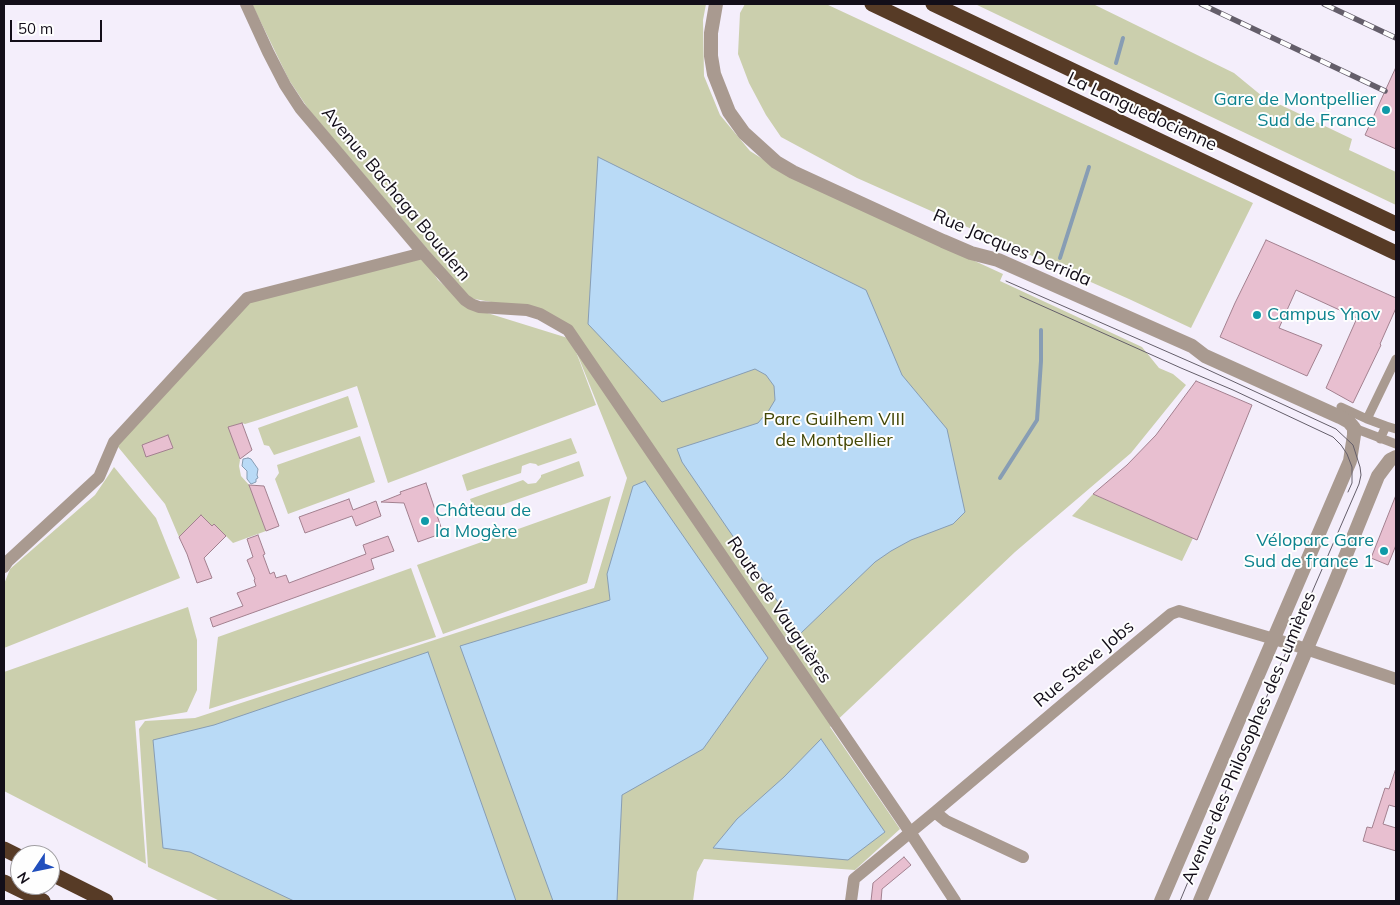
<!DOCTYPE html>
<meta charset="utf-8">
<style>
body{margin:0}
#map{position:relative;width:1400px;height:905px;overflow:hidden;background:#f4eefb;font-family:Mulish,sans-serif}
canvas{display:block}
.frame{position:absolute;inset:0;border:5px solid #130e19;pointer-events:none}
.north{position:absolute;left:10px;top:845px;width:50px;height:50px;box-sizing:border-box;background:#fefefe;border:1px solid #a09ea2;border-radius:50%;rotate:236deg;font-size:14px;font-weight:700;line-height:20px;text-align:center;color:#130e19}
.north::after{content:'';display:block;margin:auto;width:18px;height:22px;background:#214fbd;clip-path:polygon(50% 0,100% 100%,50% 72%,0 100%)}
.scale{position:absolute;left:10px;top:20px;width:92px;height:22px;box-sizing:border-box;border:2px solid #130e19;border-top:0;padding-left:6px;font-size:15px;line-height:18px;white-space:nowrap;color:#130e19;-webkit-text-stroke:4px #fefefe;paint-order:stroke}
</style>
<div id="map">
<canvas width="1400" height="905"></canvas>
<div class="frame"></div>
<div class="north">N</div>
<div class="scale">50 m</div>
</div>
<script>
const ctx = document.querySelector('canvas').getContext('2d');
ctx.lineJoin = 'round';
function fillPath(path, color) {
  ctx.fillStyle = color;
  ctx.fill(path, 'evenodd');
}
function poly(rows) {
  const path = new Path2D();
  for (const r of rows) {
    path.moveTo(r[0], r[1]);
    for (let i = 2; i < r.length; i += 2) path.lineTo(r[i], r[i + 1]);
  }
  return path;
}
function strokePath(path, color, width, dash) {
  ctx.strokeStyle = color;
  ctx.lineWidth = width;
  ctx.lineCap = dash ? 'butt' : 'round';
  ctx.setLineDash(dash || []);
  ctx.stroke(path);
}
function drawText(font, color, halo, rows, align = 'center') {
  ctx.font = font + ' Mulish,sans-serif';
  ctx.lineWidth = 4;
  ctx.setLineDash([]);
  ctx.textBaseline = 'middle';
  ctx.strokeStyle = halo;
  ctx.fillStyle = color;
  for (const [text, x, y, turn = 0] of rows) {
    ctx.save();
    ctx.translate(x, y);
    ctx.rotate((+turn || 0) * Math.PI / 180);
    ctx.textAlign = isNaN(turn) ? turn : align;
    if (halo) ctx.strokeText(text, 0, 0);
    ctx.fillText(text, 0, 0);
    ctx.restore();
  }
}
const green = poly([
 [252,4,706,4,703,20,704,76,720,115,750,151,788,175,1003,274,1000,281,1142,347,1159,368,1173,374,1186,385,1131,453,1015,552,830,727,900,829,855,870,704,859,697,872,693,901,220,901,148,867,139,729,145,721,195,718,594,588,627,478,572,341,596,405,388,483,357,386,258,420,245,424,242,423,229,427,240,460,239,466,241,476,250,486,266,531,233,543,214,524,212,526,201,515,179,537,165,504,114,442,247,298,421,254,438,280,468,307,571,339,541,311,469,298,309,110,289,80],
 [745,4,826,4,1253,203,1191,328,1129,299,857,178,781,137,766,115,749,83,738,54,740,13],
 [975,4,1093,4,1234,73,1262,96,1352,139,1349,150,1396,172,1396,205],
 [348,396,358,427,274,455,269,446,264,445,258,428],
 [360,436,375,482,288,514,275,479,279,473,277,465],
 [571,438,577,453,538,466,536,464,530,463,522,466,521,473,467,491,462,475],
 [579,461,584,476,476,514,470,499,523,480,528,484,536,483,541,477,541,475],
 [114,467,156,518,180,578,4,648,4,584,10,569,95,495],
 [1093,494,1193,538,1182,561,1072,516],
 [611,496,587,583,443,634,417,565],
 [411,568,436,637,209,709,218,637],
 [188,607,197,640,197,690,187,712,135,721,146,864,4,791,4,672]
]);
const water = poly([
 [598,157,866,290,902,375,947,429,965,512,953,524,911,540,891,551,875,562,800,634,682,462,677,449,758,423,769,410,775,400,774,386,766,375,755,369,662,402,588,324,598,157],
 [248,458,251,459,258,469,257,475,258,478,256,479,256,482,251,484,247,479,247,471,242,466,243,459,248,458],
 [645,481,768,658,703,749,622,795,617,901,553,901,460,646,610,600,607,574,633,486,645,481],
 [428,652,516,901,294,901,190,852,163,848,153,740,214,725,428,652],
 [821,739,885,832,848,860,713,848,737,819,784,777,821,739]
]);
const stream = poly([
 [1116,63,1123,38],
 [1060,258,1089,167],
 [1000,478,1037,420,1041,361,1041,330]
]);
const building = poly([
 [1396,67,1396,149,1365,135,1396,67],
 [1266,240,1396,298,1396,308,1380,344,1381,345,1353,403,1326,388,1357,318,1296,290,1279,328,1322,345,1307,376,1220,337,1235,303,1266,240],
 [1196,381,1252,405,1197,540,1093,494,1127,465,1156,435,1196,381],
 [242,423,252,450,240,459,228,427,242,423],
 [168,435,173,448,146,457,142,445,168,435],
 [426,483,443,533,418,542,404,503,381,502,401,494,400,492,426,483],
 [249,485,264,486,279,526,266,531,249,485],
 [1396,495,1396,545,1388,565,1371,558,1396,495],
 [349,499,353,510,376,501,381,516,356,526,352,516,305,533,299,517,349,499],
 [201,515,212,526,214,524,226,536,204,558,212,578,197,583,187,554,179,537,201,515],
 [258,535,265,554,263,555,270,574,274,572,276,578,286,575,289,583,366,554,363,545,388,536,394,551,371,559,374,569,213,627,210,618,243,606,237,593,256,586,254,580,255,579,247,560,253,557,247,539,258,535],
 [1395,771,1396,772,1396,807,1389,805,1383,824,1396,828,1396,851,1363,841,1367,827,1372,828,1385,788,1389,789,1395,771],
 [904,857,911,865,882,889,881,901,871,901,873,883,904,857]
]);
const pedestrian = poly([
 [1341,407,1367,419],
 [1386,426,1367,419,1396,359],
 [1354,428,1396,444],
 [1380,439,1386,426,1396,429]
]);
const minor = poly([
 [246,4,268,52,285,85,300,108,423,253,465,300,471,304,479,307,527,310,540,314,568,330,910,832,955,901],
 [4,567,8,561,99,477,114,442,247,298,423,253],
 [935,812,946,821,1023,857],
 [851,901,854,879,935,812,1101,672,1171,614,1179,611,1291,644,1396,679]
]);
const tertiary = poly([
 [716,4,711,33,711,56,714,74,729,112,744,133,776,162,793,172,943,241,971,253,998,260,1192,346,1205,356,1340,417,1349,422,1354,428,1354,435,1350,461,1161,901],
 [1200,901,1335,582,1378,476,1390,460,1396,457]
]);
const motorway = poly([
 [872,4,1396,253],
 [933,4,1396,224],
 [4,849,20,857],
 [50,873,106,901],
 [4,882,43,901]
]);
const tram = poly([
 [1006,281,1202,367,1336,429,1353,445,1360,467,1361,475,1359,484,1234,772,1180,901],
 [1020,296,1181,368,1233,390,1333,437,1341,445,1347,454,1352,467,1352,483,1348,492]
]);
const rail = poly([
 [1201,4,1385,91],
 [1324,4,1396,38]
]);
const markers = [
 [1386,110,5,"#0f9aa8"],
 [1257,315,5,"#0f9aa8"],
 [425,521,5,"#0f9aa8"],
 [1384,551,5,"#0f9aa8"]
];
const cultureNames = [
 ["Gare de Montpellier",1376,100],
 ["Sud de France",1376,121],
 ["Campus Ynov",1267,315,"left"],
 ["Château de",435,511,"left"],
 ["la Mogère",435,532,"left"],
 ["Véloparc Gare",1374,541],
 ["Sud de france 1",1374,562]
];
const streetNames = [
 ["La Languedocienne",1142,112,25],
 ["Avenue Bachaga Boualem",396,194,50],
 ["Rue Jacques Derrida",1012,248,23],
 ["Route de Vauguières",779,610,56],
 ["Rue Steve Jobs",1084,664,-40],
 ["Avenue des Philosophes des Lumières",1249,738,-67]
];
const parkNames = [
 ["Parc Guilhem VIII",834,420],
 ["de Montpellier",834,441]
];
fillPath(green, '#cbcfad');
fillPath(water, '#b9daf6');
strokePath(water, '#879db4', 1);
strokePath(stream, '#879db4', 4);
fillPath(building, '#e8bfd0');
strokePath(building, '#a2808f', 1);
strokePath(pedestrian, '#a99a90', 9);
strokePath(minor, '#a99a90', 12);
strokePath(tertiary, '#a99a90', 14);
strokePath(motorway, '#573b26', 15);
strokePath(tram, '#645e6a', 1);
strokePath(rail, '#645e6a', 5.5);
strokePath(rail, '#fefefe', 4, [11]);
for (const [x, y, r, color] of markers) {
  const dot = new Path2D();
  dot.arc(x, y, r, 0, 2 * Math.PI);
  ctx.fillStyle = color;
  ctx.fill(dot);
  strokePath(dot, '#fefefe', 2);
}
drawText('18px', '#0d838f', '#fefefe', cultureNames, 'right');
drawText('18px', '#130e19', '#fefefe', streetNames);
drawText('18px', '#434706', '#fefefe', parkNames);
</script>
